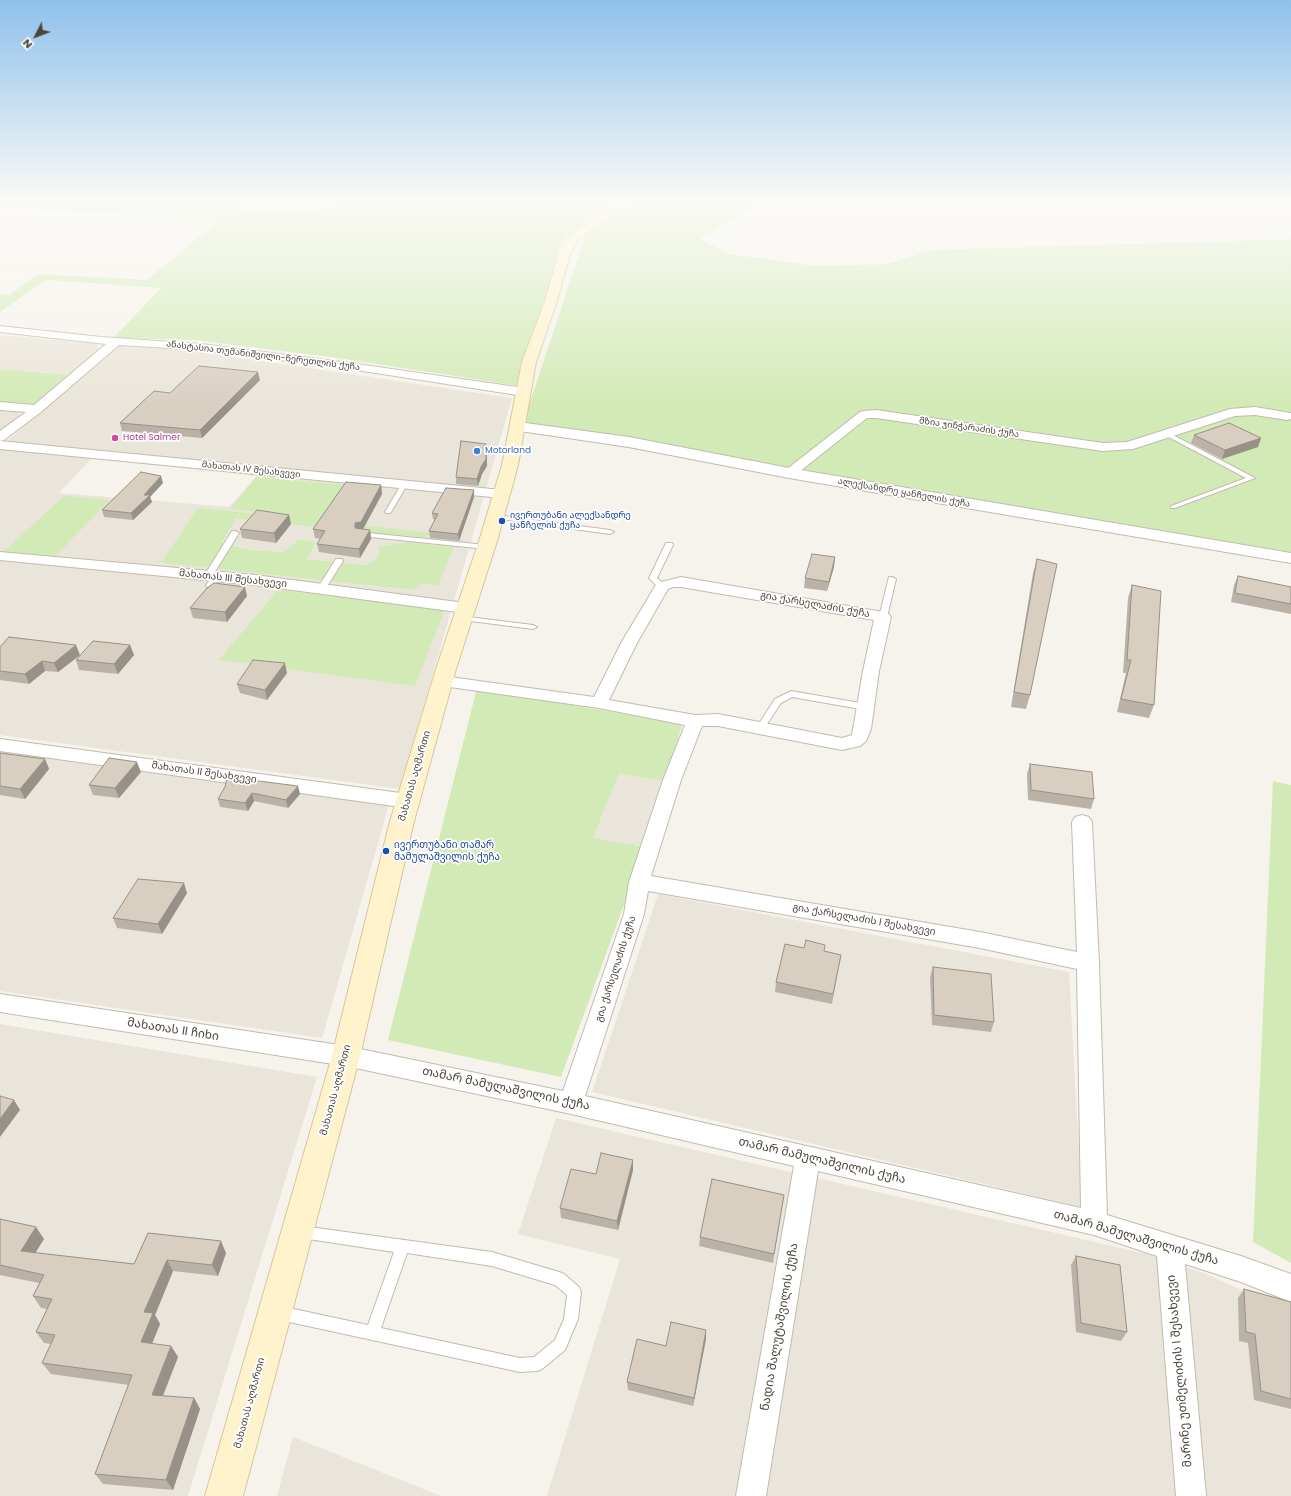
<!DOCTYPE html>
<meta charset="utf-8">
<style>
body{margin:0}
#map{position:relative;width:1291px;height:1496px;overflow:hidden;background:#f6f3ec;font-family:Poppins,sans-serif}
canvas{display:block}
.north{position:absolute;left:16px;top:16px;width:40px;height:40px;-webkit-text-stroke:3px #fff;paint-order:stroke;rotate:228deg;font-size:11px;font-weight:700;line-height:16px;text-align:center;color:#4b4439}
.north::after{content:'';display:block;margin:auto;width:14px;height:18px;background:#4b4439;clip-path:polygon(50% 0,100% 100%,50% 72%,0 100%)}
</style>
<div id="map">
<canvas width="1291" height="1496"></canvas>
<div class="north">N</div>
</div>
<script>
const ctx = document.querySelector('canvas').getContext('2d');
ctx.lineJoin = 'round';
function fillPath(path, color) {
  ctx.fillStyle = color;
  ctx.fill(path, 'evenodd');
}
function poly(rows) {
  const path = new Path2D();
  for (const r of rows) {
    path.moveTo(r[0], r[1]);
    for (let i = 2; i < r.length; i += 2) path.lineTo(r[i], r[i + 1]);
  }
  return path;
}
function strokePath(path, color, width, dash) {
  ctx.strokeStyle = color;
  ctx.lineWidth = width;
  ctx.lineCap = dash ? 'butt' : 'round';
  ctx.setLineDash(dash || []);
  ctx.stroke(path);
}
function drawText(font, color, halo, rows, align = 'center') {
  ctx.font = font + ' Poppins,"Noto Sans Georgian",sans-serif';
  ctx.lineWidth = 3.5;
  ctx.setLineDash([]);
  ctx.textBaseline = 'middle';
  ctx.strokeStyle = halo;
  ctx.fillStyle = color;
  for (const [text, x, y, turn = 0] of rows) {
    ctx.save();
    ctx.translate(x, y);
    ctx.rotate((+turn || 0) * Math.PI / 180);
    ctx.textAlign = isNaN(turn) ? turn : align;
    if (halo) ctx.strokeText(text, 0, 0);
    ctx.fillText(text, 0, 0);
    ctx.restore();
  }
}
const residential = poly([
 [0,335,97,344,99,349,70,375,3,369,0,371],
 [117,346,194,351,512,398,400,789,0,735,0,447],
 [92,458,256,476,256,477,229,507,59,493],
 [238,512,222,543,251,550,284,552,299,539,316,542,307,559,366,565,374,561,380,553,377,547,409,542,454,547,413,590,161,563],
 [241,512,313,519,427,538,236,519],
 [0,410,19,411,20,416,0,431],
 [0,751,391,804,388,808,322,1038,0,991],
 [619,774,667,782,645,847,593,838],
 [658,894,1069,972,1082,1207,592,1092],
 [0,1024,317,1077,188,1496,0,1496],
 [556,1118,1147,1254,1206,1274,1291,1312,1291,1496,547,1496,620,1259,518,1234],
 [293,1437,441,1496,277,1496]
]);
const green = poly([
 [0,200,247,200,238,210,320,212,333,200,616,200,566,237,559,248,520,386,331,357,194,340,113,338,161,288,46,280,0,312,0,294,9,295,38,274,147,280,221,219,0,208],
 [634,200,790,200,791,204,757,206,699,239,730,254,815,266,886,264,933,250,1291,239,1291,560,521,430,585,236],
 [3,369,70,375,32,406,0,403,0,371],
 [256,477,348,485,325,519,314,519,430,533,427,538,236,519,241,512,311,518,230,509],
 [64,496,110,500,51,560,0,555],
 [198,508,239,512,222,543,251,550,284,552,299,539,316,542,307,559,366,565,374,561,380,553,377,547,409,542,454,547,438,585,420,584,413,590,161,563],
 [278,590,352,598,445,609,415,686,219,660],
 [476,692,498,692,682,724,667,782,619,774,593,838,645,847,561,1077,388,1040],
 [1273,781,1291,785,1291,1263,1253,1242]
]);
const service = poly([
 [1196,200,1225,200,1291,205,1291,207,1196,200],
 [1165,433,1169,433,1255,478,1175,508,1171,508,1171,506,1246,478,1165,435,1165,433],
 [404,483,407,485,391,512,390,513,386,513,385,512,401,485,404,483],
 [495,515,610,530,614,532,610,534,493,518,491,517,495,515],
 [232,531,235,531,239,533,211,578,205,578,204,576,232,531],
 [358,532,486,545,490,547,486,549,361,536,358,536,358,532],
 [666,543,672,543,673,545,657,578,666,586,662,588,659,588,649,578,666,543],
 [336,559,342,559,343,561,324,591,318,591,317,589,336,559],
 [214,575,220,575,221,577,213,587,207,587,206,585,214,575],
 [889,577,892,577,896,579,887,617,883,619,879,617,889,577],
 [460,616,533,625,537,627,533,629,463,620,460,620,459,618,460,616],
 [791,691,866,704,870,707,866,710,792,697,781,703,763,730,757,730,756,728,775,699,791,691],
 [302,1226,492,1252,559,1272,564,1274,579,1287,581,1292,578,1319,565,1350,542,1369,537,1371,520,1372,280,1320,275,1318,273,1313,275,1308,280,1306,368,1325,394,1252,302,1238,297,1236,295,1232,297,1228,302,1226],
 [407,1253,492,1266,555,1285,567,1295,564,1319,555,1340,534,1357,520,1358,381,1328,407,1253]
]);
const minor = poly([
 [0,326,101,337,201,344,350,363,524,388,530,392,524,396,350,369,201,350,119,345,41,412,4,440,0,441,0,431,26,412,0,410,0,402,34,405,106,344,0,332,0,326],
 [1255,407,1291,413,1291,419,1287,420,1255,415,1235,416,1133,449,1103,451,876,418,867,418,794,476,784,476,782,473,860,412,864,411,876,410,1103,443,1127,442,1230,409,1255,407],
 [0,441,502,490,507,491,509,494,507,497,502,498,0,449,0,441],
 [0,552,255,575,465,603,471,605,473,608,471,611,465,613,255,585,0,560,0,552],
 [681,577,883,612,889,614,891,617,879,671,871,729,866,741,860,746,842,750,718,726,702,726,681,780,651,876,980,932,1077,952,1072,822,1075,817,1082,815,1089,817,1092,822,1099,963,1107,1215,1241,1256,1291,1274,1291,1302,1241,1282,1185,1264,1206,1496,1176,1496,1157,1256,1094,1235,818,1171,766,1496,736,1496,794,1166,571,1114,346,1066,0,1012,0,994,346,1046,563,1091,624,914,629,882,663,780,685,725,599,708,443,686,437,685,435,681,437,677,443,676,594,697,621,643,657,583,681,577],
 [673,587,681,587,874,620,863,671,852,735,842,738,718,714,695,715,609,700,637,643,668,589,673,587],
 [648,891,980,948,1077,969,1081,1208,585,1096,644,914,648,891],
 [0,739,408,794,415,796,417,801,415,806,408,808,0,751,0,739]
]);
const tertiary = poly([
 [518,422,629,437,789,468,1291,553,1291,563,789,478,629,447,513,430,510,427,513,424,518,422]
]);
const secondary = poly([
 [616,200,629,200,579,240,571,251,557,301,536,362,518,465,498,538,456,669,413,825,360,1056,243,1496,205,1496,332,1056,389,825,436,669,480,538,502,465,522,362,545,301,559,251,571,236,616,200]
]);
const wall = poly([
 [260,380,202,438,122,431,120,423,170,393],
 [1194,435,1261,438,1258,447,1222,459,1191,443],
 [487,451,487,466,482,474,478,486,456,484,456,477],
 [163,483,150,497,152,502,133,520,104,517,102,510],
 [381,485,382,494,363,529,370,530,371,539,360,558,319,552,317,544,320,539,315,538,313,529],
 [474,490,474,497,459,541,430,538,429,531,435,520,433,519,432,513],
 [289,515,291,524,276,543,242,538,240,529],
 [1037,559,1030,695,1026,709,1011,707,1033,573],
 [834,567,827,591,804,588,805,578],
 [1238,576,1291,587,1291,614,1231,602,1234,585],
 [1132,585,1154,705,1149,718,1117,712,1126,673,1123,673,1128,598],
 [247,596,227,622,193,618,190,608],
 [130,645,134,655,118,674,79,670,76,660],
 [0,647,80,655,58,672,45,671,29,684,0,680],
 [287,673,267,700,240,693,237,684],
 [0,753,45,759,49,769,25,799,0,795],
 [1030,764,1094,799,1091,809,1028,800,1027,774],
 [141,772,119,798,93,795,89,785],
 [225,787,300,794,288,808,254,801,248,811,220,807,218,799],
 [187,893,162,934,117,928,113,918],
 [804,948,824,951,841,955,832,1004,775,992,776,982],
 [933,967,994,1022,991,1032,932,1025,930,977],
 [633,1160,633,1170,618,1230,561,1218,560,1208,596,1174],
 [784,1195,773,1263,699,1246,700,1237],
 [0,1219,44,1239,35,1253,134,1264,148,1233,226,1253,218,1276,173,1271,155,1315,160,1324,152,1344,171,1346,178,1357,163,1396,194,1398,200,1409,173,1490,103,1484,95,1474,129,1385,51,1374,42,1363,51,1344,44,1343,36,1332,47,1309,41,1308,33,1296,39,1283,0,1275],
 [1076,1256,1127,1332,1121,1341,1076,1332,1071,1265],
 [1244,1289,1291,1302,1291,1409,1254,1400,1248,1343,1239,1341,1238,1298],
 [706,1339,693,1406,628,1390,627,1382,666,1346]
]);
const shadedWall = poly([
 [258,372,260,380,202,438,200,430],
 [1261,438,1258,447,1222,459,1225,450],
 [486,444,487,466,482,474,478,486,477,479],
 [161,476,163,483,150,497,152,502,133,520,131,513,144,495],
 [381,485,382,494,362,531,355,528,355,523],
 [474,490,474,497,459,541,458,534],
 [289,515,291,524,276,543,274,533],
 [370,530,371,539,360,558,359,549],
 [835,557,834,567,827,591,829,582],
 [245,587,247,596,227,622,225,612],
 [76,645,80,655,58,672,54,663],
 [130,645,134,655,118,674,114,664],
 [42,661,45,671,29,684,25,674],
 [285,663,287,673,267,700,265,690],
 [45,759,49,769,25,799,20,789],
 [137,762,141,772,119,798,115,788],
 [298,786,300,794,288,808,286,800],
 [252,793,254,801,248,811,245,803],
 [184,883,187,893,162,934,158,924],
 [14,1100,20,1110,0,1137,0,1119],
 [633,1160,633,1170,618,1230,617,1221],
 [36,1227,44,1239,29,1263,21,1251],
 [221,1241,226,1253,218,1276,212,1265],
 [167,1260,173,1271,155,1315,160,1324,148,1353,141,1342,144,1312],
 [706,1330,706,1339,693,1406,694,1398],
 [171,1346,178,1357,159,1405,152,1395],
 [194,1398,200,1409,173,1490,166,1480]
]);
const building = poly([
 [199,366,258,372,200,430,120,423,154,391,170,393,199,366],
 [1229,423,1261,438,1225,450,1194,435,1229,423],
 [461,441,486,444,486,459,481,467,477,479,456,477,461,441],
 [141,472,161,476,144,495,150,495,131,513,102,510,141,472],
 [346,482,381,485,361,522,355,523,355,528,370,530,359,549,317,544,325,531,313,529,346,482],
 [446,488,474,490,458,534,429,531,438,514,432,513,446,488],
 [257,510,289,515,274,533,240,529,257,510],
 [812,554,835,557,829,582,805,578,812,554],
 [1037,559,1057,564,1030,695,1014,692,1037,559],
 [1238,576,1291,587,1291,604,1235,593,1238,576],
 [214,583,245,587,225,612,190,608,207,588,214,583],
 [1132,585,1161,591,1154,705,1121,699,1131,660,1127,660,1132,585],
 [9,637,76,645,54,663,42,661,25,674,0,671,0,647,9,637],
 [93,641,130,645,114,664,76,660,93,641],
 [253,660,285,663,265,690,237,684,253,660],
 [0,753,45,759,20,789,0,786,0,753],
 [109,758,137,762,115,788,89,785,109,758],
 [1030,764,1092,772,1094,799,1031,790,1030,764],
 [227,777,298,786,286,800,252,793,245,803,218,799,225,787,227,777],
 [138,879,184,883,158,924,113,918,138,879],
 [806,940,825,945,824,951,841,955,833,994,776,982,785,944,804,948,806,940],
 [933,967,991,974,994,1022,934,1015,933,967],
 [0,1096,14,1100,0,1119,0,1096],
 [601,1153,633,1160,617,1221,560,1208,571,1169,596,1174,601,1153],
 [712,1179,784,1195,774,1254,700,1237,712,1179],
 [0,1219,36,1227,21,1251,134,1264,148,1233,221,1241,212,1265,167,1260,144,1312,153,1313,141,1342,171,1346,152,1395,194,1398,166,1480,95,1474,132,1375,42,1363,55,1335,36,1332,52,1299,33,1296,44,1275,0,1265,0,1219],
 [1076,1256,1120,1265,1127,1332,1081,1323,1076,1256],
 [1244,1289,1291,1302,1291,1399,1261,1391,1255,1334,1246,1332,1244,1289],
 [671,1322,706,1330,694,1398,627,1382,637,1339,666,1346,671,1322]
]);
const markers = [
 [115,438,4,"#d1479c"],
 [477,451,4,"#3f7fe0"],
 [502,521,4,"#1a4fb4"],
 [386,851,4,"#1a4fb4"]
];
const farStreetnames = [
 ["ანასტასია თუმანიშვილი-წერეთლის ქუჩა",263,356,7],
 ["მზია ჯინჭარაძის ქუჩა",969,428,8],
 ["მახათას IV შესახვევი",251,470,6],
 ["ალექსანდრე ყანჩელის ქუჩა",904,493,10]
];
const farHotelnames = [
 ["Hotel Salmer",123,438]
];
const farShopnames = [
 ["Motorland",485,451]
];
const farTransitnames = [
 ["ივერთუბანი ალექსანდრე",510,516],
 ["ყანჩელის ქუჩა",510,526]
];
const streetNames = [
 ["მახათას III შესახვევი",233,579,6],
 ["გია ქარსელაძის ქუჩა",815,605,10],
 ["მახათას II შესახვევი",204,773,8],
 ["მახათას აღმართი",415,776,-74],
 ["გია ქარსელაძის I შესახვევი",864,920,10],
 ["გია ქარსელაძის ქუჩა",616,969,-72],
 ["მახათას აღმართი",336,1090,-75],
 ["მახათას აღმართი",250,1403,-75]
];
const transitNames = [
 ["ივერთუბანი თამარ",394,845],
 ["მამულაშვილის ქუჩა",394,857]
];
const nearStreetnames = [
 ["მახათას II ჩიხი",173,1030,9],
 ["თამარ მამულაშვილის ქუჩა",506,1089,12],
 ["თამარ მამულაშვილის ქუჩა",822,1161,13],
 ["თამარ მამულაშვილის ქუჩა",1136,1238,16],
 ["ნადია შალუტაშვილის ქუჩა",780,1327,-80],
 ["მარინე უთმელიძის I შესახვევი",1180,1371,-95]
];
fillPath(residential, '#eae5da');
fillPath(green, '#d2eab5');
strokePath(service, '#c2bbae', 2);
strokePath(minor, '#c2bbae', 2);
strokePath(tertiary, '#c2bbae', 2);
strokePath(secondary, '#d6c79b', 2);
fillPath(service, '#fff');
fillPath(minor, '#fff');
fillPath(tertiary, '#fff');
fillPath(secondary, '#fff3cd');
fillPath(wall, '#bab2a6');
fillPath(shadedWall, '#979187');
fillPath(building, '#d8cfc1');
strokePath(building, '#979187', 1);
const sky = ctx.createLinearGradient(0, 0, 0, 410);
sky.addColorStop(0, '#8fc1ec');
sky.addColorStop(0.49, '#fbfaf6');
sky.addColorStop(1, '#fbfaf600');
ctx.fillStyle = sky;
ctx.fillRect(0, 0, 1291, 410);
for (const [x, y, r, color] of markers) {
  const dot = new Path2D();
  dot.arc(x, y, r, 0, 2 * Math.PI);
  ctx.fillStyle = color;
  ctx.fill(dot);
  strokePath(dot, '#fff', 1.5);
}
drawText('9px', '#4b4439', '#fff', farStreetnames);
drawText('9px', '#b23c85', '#fff', farHotelnames, 'left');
drawText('9px', '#366cbe', '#fff', farShopnames, 'left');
drawText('9px', '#164399', '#fff', farTransitnames, 'left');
drawText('10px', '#4b4439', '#fff', streetNames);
drawText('10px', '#164399', '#fff', transitNames, 'left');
drawText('12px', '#4b4439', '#fff', nearStreetnames);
</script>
